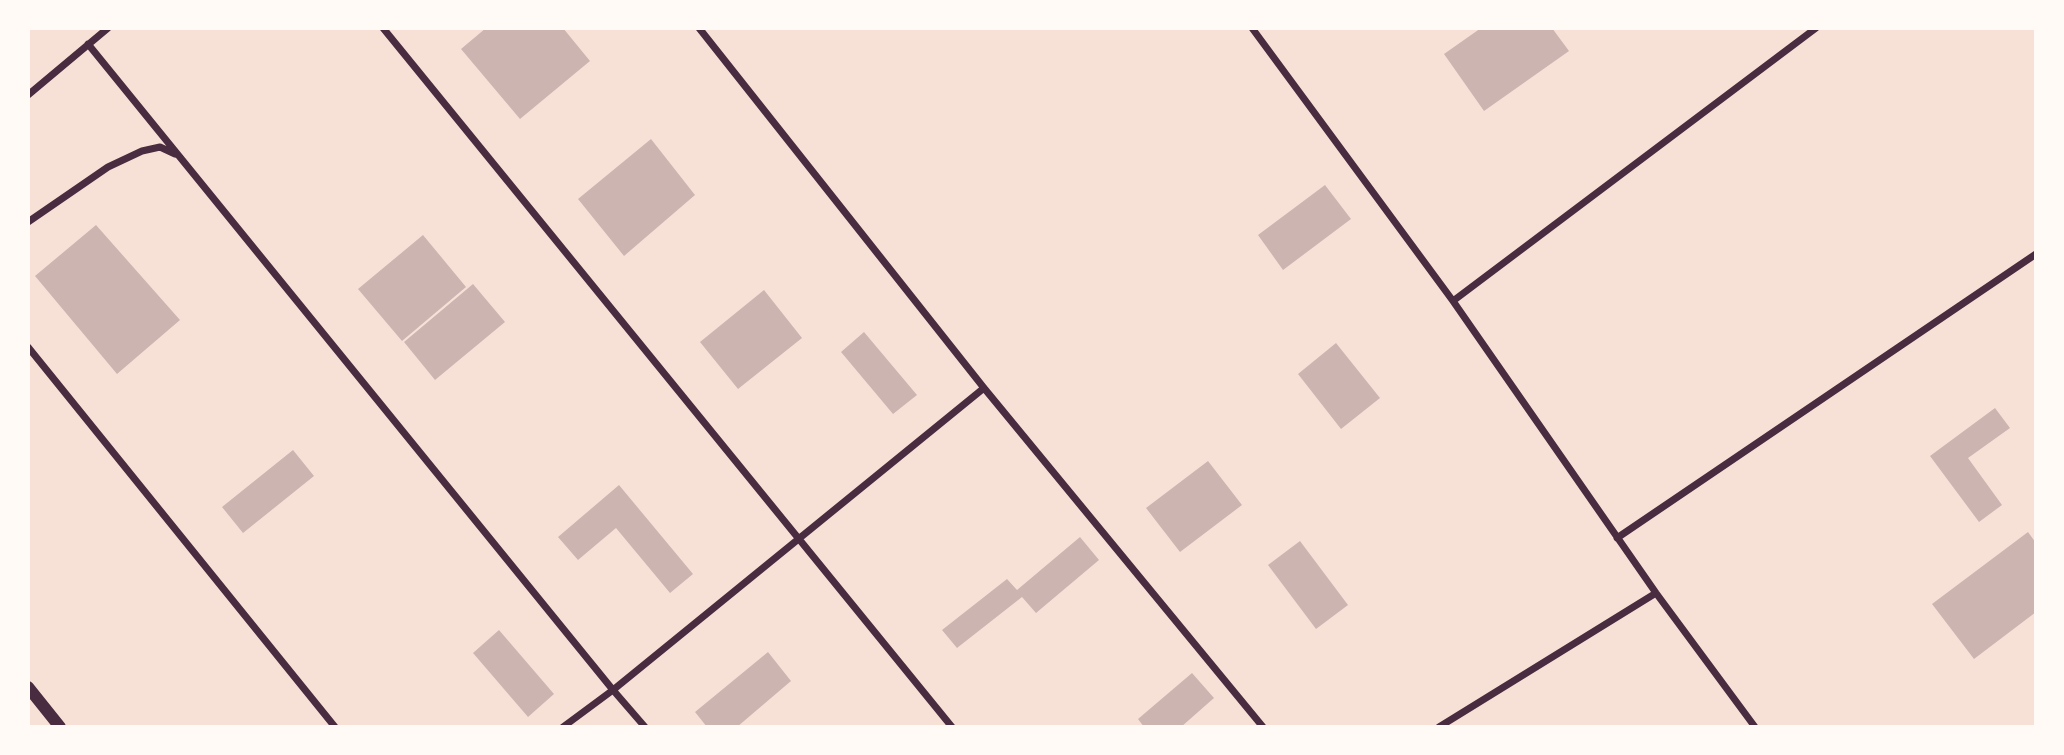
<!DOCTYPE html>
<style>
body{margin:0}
#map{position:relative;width:2064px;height:755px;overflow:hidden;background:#f7e1d7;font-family:Commissioner,sans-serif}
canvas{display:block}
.frame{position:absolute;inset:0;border:30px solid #fffaf5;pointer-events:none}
</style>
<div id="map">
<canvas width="2064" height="755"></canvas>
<div class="frame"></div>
</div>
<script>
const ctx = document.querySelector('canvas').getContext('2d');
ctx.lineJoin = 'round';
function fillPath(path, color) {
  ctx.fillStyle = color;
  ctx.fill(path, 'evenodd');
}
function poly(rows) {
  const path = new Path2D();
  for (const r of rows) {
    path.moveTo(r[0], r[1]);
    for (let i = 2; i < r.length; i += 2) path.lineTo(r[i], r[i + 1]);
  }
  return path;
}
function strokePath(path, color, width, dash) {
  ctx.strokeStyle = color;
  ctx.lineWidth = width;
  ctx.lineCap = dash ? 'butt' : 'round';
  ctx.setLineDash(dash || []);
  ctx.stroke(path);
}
const building = poly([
 [486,28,563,28,590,61,520,119,461,49],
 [1481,28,1552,28,1569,51,1484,111,1444,54],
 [651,139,695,195,624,256,578,199],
 [1325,185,1351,219,1283,270,1258,235],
 [96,225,180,320,117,374,35,276],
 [423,235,466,287,402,341,358,289],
 [473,284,505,322,435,380,404,342],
 [764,290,802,338,738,389,700,342],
 [864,332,917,395,893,414,841,352],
 [1336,343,1380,398,1341,429,1298,374],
 [1995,408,2010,428,1968,458,2002,505,1979,522,1930,456],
 [293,450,314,476,243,533,222,507],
 [1208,461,1242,505,1180,552,1146,508],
 [619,485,693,574,670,593,616,528,578,560,558,537],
 [2028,532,2036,543,2036,612,1974,659,1932,604],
 [1080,537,1099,560,1036,613,1022,597,957,648,942,630,1007,579,1017,590],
 [1300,541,1348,605,1316,629,1268,565],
 [499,630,554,694,528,717,473,653],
 [768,652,791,681,737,727,707,727,695,712],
 [1192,673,1214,698,1181,727,1144,727,1138,719]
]);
const minor = poly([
 [383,28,952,727],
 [699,28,984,388,1263,727],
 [1252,28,1453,301,1656,593,1755,727],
 [88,44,613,690,645,727],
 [28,95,108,28],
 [28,222,108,167,142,151,160,147,175,154],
 [1453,301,1816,28],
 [28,347,335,727],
 [1617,538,2036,254],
 [563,727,613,690,984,388],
 [1439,727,1656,593]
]);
const tertiary = poly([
 [28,687,60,727]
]);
fillPath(building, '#ccb4b1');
strokePath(minor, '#4a2c40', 7);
strokePath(tertiary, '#4a2c40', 12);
</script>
